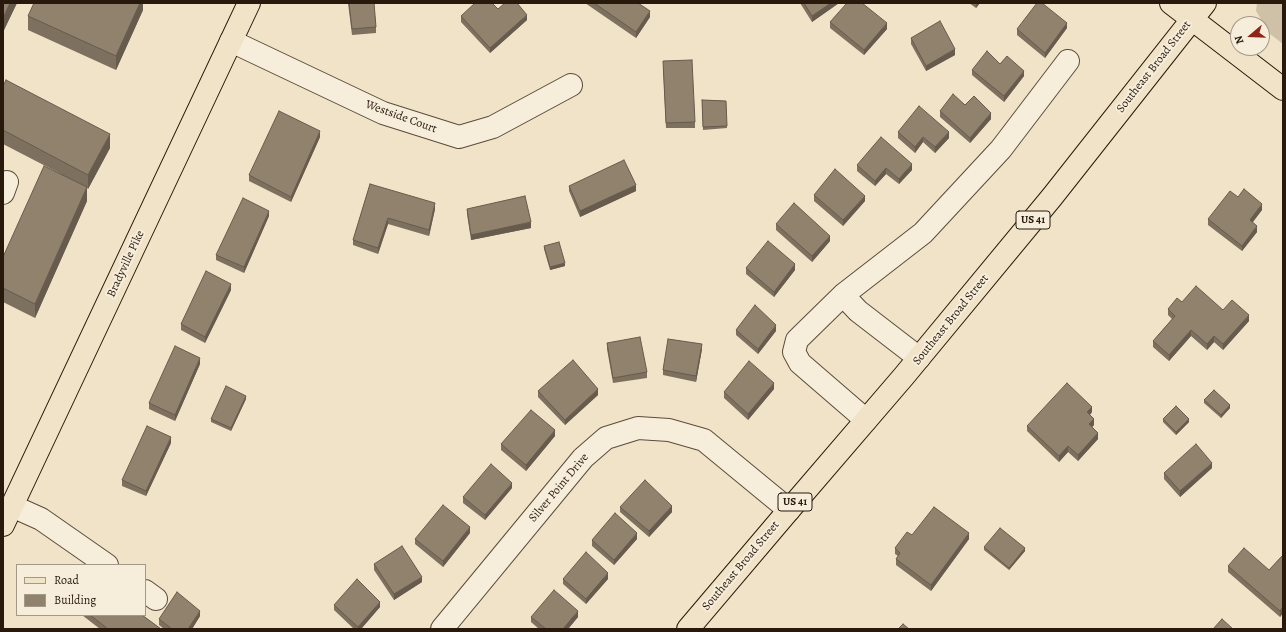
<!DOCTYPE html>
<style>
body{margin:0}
#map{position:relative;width:1286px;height:632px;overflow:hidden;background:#f1e3c8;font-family:Alegreya,serif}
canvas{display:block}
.frame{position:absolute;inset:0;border:4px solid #28190c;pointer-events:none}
.legend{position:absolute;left:16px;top:564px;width:130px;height:52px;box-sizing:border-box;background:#f6eddb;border:1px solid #a49888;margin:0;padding:5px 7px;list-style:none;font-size:12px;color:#28190c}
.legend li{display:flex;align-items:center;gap:8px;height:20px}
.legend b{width:20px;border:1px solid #a49888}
.north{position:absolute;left:1230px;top:16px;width:40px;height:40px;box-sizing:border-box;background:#f6eddb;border:1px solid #a49888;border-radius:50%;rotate:251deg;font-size:11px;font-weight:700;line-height:16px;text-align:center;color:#28190c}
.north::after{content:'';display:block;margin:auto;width:14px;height:18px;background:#8f2418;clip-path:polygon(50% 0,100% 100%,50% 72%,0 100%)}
</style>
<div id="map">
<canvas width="1286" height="632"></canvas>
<div class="frame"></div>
<ul class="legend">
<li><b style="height:5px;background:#f1e3c8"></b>Road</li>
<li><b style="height:11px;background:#91826e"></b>Building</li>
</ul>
<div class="north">N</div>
</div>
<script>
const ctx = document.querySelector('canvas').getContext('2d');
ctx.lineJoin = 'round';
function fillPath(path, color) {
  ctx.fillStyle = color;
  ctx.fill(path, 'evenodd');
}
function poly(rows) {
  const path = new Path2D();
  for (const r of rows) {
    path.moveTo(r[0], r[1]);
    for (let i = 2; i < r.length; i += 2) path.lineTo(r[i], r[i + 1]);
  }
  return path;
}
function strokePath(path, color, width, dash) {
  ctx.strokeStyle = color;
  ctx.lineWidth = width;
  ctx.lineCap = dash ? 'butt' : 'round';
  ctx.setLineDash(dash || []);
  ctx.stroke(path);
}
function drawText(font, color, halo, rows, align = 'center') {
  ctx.font = font + ' Alegreya,serif';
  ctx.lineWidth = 4;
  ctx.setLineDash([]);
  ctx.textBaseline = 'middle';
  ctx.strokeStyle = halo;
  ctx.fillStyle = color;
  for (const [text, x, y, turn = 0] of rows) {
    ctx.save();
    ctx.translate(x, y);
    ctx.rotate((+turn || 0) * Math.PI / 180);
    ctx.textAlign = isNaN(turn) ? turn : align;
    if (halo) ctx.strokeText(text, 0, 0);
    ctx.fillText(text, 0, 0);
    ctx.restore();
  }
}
const green = poly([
 [1257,3,1283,3,1283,44,1270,34,1256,11]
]);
const minor = poly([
 [231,41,383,113,459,137,493,127,571,85],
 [3,193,7,182],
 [843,295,858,311,919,358],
 [866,420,800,363,794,352,797,340,843,295,923,233,1001,149,1068,61],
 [12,506,41,519,107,565],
 [145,591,156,599],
 [442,629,583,458,606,438,638,428,669,430,704,440,789,510]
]);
const major = poly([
 [1171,3,1283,89],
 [3,525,249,3],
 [688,629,789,510,904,376,1052,197,1205,3]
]);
const wall = poly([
 [3,3,17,3,4,30,3,29],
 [143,3,143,10,116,70,28,30,28,16],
 [348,3,374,3,376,27,376,33,352,35],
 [585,3,638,3,650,17,636,38],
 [800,3,839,3,812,22],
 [969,3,980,3,976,8],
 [498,9,527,20,490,53,461,22,461,16],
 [830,22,887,29,864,55,830,28],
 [1067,28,1045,58,1017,35,1017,29],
 [911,38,955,55,926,71,911,44],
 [1000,64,1024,76,1004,102,972,75,972,70],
 [663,66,695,122,695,128,666,128],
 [3,86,110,148,88,189,87,188,87,201,35,318,3,302,3,257,61,174,3,144],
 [702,100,726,101,727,128,703,130],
 [965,105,991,119,970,143,940,117,940,111],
 [898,132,949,138,935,153,923,142,915,153,898,138],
 [320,137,291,202,249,181,249,175],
 [857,165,912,170,899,184,886,174,875,186,857,171],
 [370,184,435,209,429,236,388,224,378,254,353,245,353,240],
 [569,186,636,191,580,217,569,191],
 [814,195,865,201,843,226,814,201],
 [1238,197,1262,210,1252,222,1257,232,1242,251,1208,225,1208,219],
 [467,209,531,228,471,240,467,214],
 [269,216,244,273,216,260,216,255],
 [776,224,830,241,812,262,776,230],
 [544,246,565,266,550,270,544,249],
 [746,268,795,270,774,297,746,274],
 [231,290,205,343,181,330,181,324],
 [1182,302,1223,310,1249,321,1223,350,1214,342,1207,350,1191,336,1169,361,1153,347,1153,341,1172,319,1168,315,1168,309],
 [736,330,776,331,758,354,736,335],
 [607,343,647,372,647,378,613,383,607,349],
 [702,349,696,382,663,375,663,370],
 [200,364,175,421,149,409,149,403],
 [774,389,748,420,724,398,724,392],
 [538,391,598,395,565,425,538,397],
 [246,399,231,431,211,422,211,419],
 [1204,400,1230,408,1221,418,1204,403],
 [1092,412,1090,415,1094,425,1092,427,1098,439,1078,461,1068,452,1059,462,1027,431,1027,426],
 [1163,419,1189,422,1176,435,1163,422],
 [555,436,526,471,501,450,501,444],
 [171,443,146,496,122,486,122,480],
 [1212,468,1180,497,1164,479,1164,473],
 [512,488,485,520,463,503,463,497],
 [620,507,672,512,649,537,620,512],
 [470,533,443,567,415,544,415,539],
 [912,535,969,539,931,591,896,565,896,559,898,556,895,554,895,548],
 [637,539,614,565,592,546,592,540],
 [984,547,1025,551,1009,570,984,550],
 [1283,555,1283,613,1280,617,1228,572,1228,566,1269,570],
 [374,564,422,582,394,600,374,570],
 [563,579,608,579,586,604,563,584],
 [334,605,380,607,361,629,354,629,334,610],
 [82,615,142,615,161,629,100,629],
 [200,616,192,629,164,629,159,625,159,619],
 [531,617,578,617,568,629,539,629,531,622]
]);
const shadedWall = poly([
 [10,3,17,3,4,30,4,16],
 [140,3,143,3,143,10,116,70,116,56],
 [831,3,839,3,812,22,812,16],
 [976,3,980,3,976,8],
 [650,11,650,17,636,38,636,32],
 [527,15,527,20,490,53,490,48],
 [887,23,887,29,864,55,864,50],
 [1067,23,1067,28,1045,58,1045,53],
 [955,49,955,55,926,71,926,66],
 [1024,71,1024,76,1004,102,1004,96],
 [991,113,991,119,970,143,970,138],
 [320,131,320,137,291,202,291,197],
 [949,132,949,138,935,153,935,147],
 [110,134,110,148,88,189,88,175],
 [923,137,923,142,915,153,915,147],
 [912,164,912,170,899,184,899,179],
 [886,168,886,174,875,186,875,181],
 [636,185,636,191,580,217,580,211],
 [87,187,87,201,35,318,35,304],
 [865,196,865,201,843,226,843,220],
 [435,203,435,209,429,236,429,230],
 [1262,204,1262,210,1250,226,1250,220],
 [269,211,269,216,244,273,244,267],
 [388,218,388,224,378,254,378,248],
 [531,222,531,228,471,240,471,235],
 [1257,226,1257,232,1242,251,1242,246],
 [830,236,830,241,812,262,812,256],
 [565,263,565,266,550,270,550,267],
 [795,264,795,270,774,297,774,292],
 [231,284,231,290,205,343,205,337],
 [1249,315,1249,321,1223,350,1223,344],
 [776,325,776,331,758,354,758,349],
 [1191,330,1191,336,1169,361,1169,355],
 [1214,336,1214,342,1207,350,1207,344],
 [702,344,702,349,696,382,696,376],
 [200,358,200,364,175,421,175,415],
 [774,383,774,389,748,420,748,414],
 [598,389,598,395,565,425,565,420],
 [246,396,246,399,231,431,231,428],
 [1230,405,1230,408,1221,418,1221,415],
 [1092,407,1092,412,1087,418,1087,412],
 [1094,419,1094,425,1089,430,1089,424],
 [1189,419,1189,422,1176,435,1176,432],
 [555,430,555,436,526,471,526,465],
 [1098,433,1098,439,1078,461,1078,455],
 [171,437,171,443,146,496,146,491],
 [1068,446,1068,452,1059,462,1059,456],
 [1212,463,1212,468,1180,497,1180,491],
 [512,483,512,488,485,520,485,515],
 [672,506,672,512,649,537,649,531],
 [470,527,470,533,443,567,443,561],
 [637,533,637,539,614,565,614,560],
 [969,533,969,539,931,591,931,585],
 [1025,548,1025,551,1009,570,1009,568],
 [608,573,608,579,586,604,586,599],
 [422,577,422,582,394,600,394,594],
 [380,602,380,607,361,629,358,629,358,627],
 [1283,607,1283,613,1280,617,1280,611],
 [200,611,200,616,192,629,188,629],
 [578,611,578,617,568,629,563,629]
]);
const building = poly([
 [3,3,10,3,4,16,3,15,3,3],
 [34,3,140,3,116,56,28,16,34,3],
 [349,3,374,3,376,27,352,29,349,3],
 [475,3,492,3,498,9,505,3,517,3,527,15,490,48,461,16,475,3],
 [594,3,638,3,650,11,636,32,594,3],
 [804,3,831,3,812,16,804,3],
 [847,3,862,3,887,23,864,50,830,22,847,3],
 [1037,3,1042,3,1067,23,1045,53,1017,29,1037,3],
 [940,21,955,49,926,66,911,38,940,21],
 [987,51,1000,64,1007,56,1024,71,1004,96,972,70,987,51],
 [692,60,695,122,666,123,663,61,692,60],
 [6,80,110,134,88,175,3,130,3,86,6,80],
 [953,94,965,105,974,96,991,113,970,138,940,111,953,94],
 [702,100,726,101,727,126,703,127,702,100],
 [919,106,949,132,935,147,923,137,915,147,898,132,919,106],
 [279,111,320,131,291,197,249,175,279,111],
 [881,137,912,164,899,179,886,168,875,181,857,165,881,137],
 [624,160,636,185,580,211,569,186,624,160],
 [44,166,87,187,35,304,3,288,3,257,44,166],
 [835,169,865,196,843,220,814,195,835,169],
 [370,184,435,203,429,230,388,218,378,248,353,240,370,184],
 [1244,189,1262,204,1250,220,1257,226,1242,246,1208,219,1230,191,1238,197,1244,189],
 [525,196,531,222,471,235,467,209,525,196],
 [243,198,269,211,244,267,216,255,243,198],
 [794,203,830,236,812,256,776,224,794,203],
 [768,241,795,264,774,292,746,268,768,241],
 [559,242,565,263,550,267,544,246,559,242],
 [206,271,231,284,205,337,181,324,206,271],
 [1196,286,1223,310,1232,300,1249,315,1223,344,1214,336,1207,344,1191,330,1169,355,1153,341,1175,316,1168,309,1177,298,1182,302,1196,286],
 [755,305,776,325,758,349,736,330,755,305],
 [640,337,647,372,613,378,607,343,640,337],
 [668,339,702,344,696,376,663,370,668,339],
 [175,346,200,358,175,415,149,403,175,346],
 [573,360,598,389,565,420,538,391,573,360],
 [749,361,774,383,748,414,724,392,749,361],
 [1067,383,1092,407,1087,412,1094,419,1089,424,1098,433,1078,455,1068,446,1059,456,1027,426,1067,383],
 [226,386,246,396,231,428,211,419,226,386],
 [1214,390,1230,405,1221,415,1204,400,1214,390],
 [1176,406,1189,419,1176,432,1163,419,1176,406],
 [531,410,555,430,526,465,501,444,531,410],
 [147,426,171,437,146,491,122,480,147,426],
 [1196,444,1212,463,1180,491,1164,473,1196,444],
 [491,464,512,483,485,515,463,497,491,464],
 [645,480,672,506,649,531,620,507,645,480],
 [443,505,470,527,443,561,415,539,443,505],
 [934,507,969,533,931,585,896,559,900,553,895,548,907,532,912,535,934,507],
 [615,513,637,533,614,560,592,540,615,513],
 [1000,528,1025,548,1009,568,984,547,1000,528],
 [402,546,422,577,394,594,374,564,402,546],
 [1244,548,1269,570,1283,555,1283,607,1280,611,1228,566,1244,548],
 [586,552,608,573,586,599,563,579,586,552],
 [357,579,380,602,358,627,334,605,357,579],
 [554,590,578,611,563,629,546,629,531,617,554,590],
 [177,592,200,611,188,629,172,629,159,619,177,592],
 [90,615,142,615,161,629,108,629,90,615],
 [1222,619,1233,629,1213,629,1222,619],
 [903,624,909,629,898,629,903,624]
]);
const shields = [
 [1033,220,34],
 [795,502,34]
];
const shieldNames = [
 ["US 41",1033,220],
 ["US 41",795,502]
];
const streetNames = [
 ["Southeast Broad Street",1154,67,-52],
 ["Westside Court",401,117,20],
 ["Bradyville Pike",126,264,-65],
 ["Southeast Broad Street",951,320,-51],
 ["Silver Point Drive",559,488,-50],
 ["Southeast Broad Street",741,566,-50]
];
fillPath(green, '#cfc1a8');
strokePath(minor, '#5a4c3b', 24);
strokePath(major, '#28190c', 24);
strokePath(minor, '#f6eddb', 22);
strokePath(major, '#f1e3c8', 22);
fillPath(wall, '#7d705f');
fillPath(shadedWall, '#665b4d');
fillPath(building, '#91826e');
strokePath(building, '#665b4d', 1);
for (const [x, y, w] of shields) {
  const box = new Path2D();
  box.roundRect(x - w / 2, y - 9, w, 18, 3);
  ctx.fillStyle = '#f6eddb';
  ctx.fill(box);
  strokePath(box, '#28190c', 1);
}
drawText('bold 11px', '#28190c', null, shieldNames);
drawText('12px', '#28190c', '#f6eddb', streetNames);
</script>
